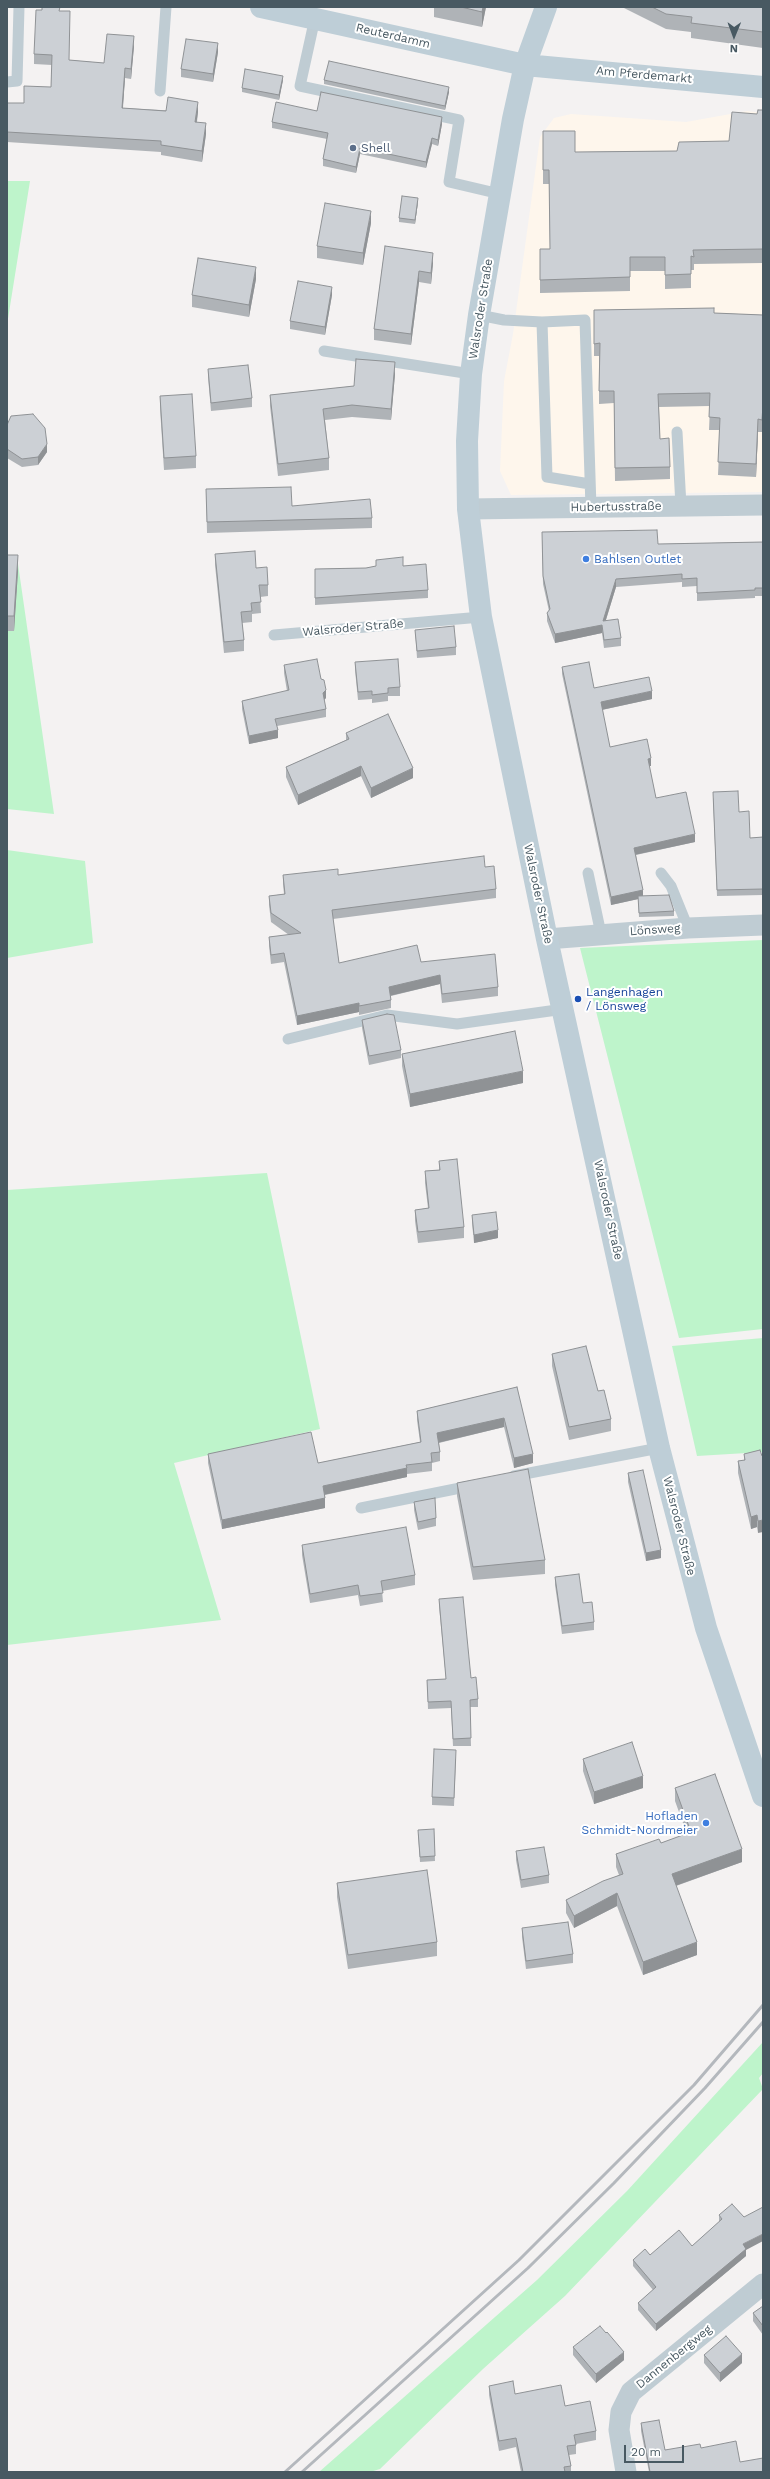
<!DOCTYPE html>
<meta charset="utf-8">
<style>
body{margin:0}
#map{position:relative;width:770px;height:2479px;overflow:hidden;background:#f4f2f2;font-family:"Work Sans",sans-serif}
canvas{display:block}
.frame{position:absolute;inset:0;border:8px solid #485962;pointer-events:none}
.north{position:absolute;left:714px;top:16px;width:40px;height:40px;-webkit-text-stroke:3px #fff;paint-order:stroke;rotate:181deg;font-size:11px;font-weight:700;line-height:16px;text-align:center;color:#485962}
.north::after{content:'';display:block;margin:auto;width:14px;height:18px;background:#485962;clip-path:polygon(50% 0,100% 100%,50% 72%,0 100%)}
.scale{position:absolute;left:624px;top:2445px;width:60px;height:18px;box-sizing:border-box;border:2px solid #485962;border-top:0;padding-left:5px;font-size:12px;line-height:14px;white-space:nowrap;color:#485962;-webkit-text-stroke:3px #fff;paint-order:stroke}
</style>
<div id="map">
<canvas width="770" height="2479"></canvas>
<div class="frame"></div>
<div class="north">N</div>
<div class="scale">20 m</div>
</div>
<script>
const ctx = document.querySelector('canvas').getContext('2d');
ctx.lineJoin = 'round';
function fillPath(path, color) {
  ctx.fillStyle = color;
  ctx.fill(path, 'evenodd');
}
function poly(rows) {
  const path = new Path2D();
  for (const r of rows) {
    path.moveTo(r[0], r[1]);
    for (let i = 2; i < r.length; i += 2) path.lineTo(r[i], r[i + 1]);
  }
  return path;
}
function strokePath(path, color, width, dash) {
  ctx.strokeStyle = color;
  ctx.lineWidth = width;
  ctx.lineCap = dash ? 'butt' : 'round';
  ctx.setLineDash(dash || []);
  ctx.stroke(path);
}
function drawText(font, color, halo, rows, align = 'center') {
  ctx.font = font + ' "Work Sans",sans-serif';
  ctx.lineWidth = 4;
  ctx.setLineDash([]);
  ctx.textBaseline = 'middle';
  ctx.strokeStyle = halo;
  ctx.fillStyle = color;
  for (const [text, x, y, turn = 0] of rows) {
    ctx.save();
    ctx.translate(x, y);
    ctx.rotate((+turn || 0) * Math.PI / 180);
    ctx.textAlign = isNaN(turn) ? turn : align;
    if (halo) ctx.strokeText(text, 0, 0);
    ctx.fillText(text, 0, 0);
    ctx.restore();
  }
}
const commercial = poly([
 [747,111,763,113,763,492,511,495,500,471,504,381,513,334,540,137,554,118,571,114,686,122]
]);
const green = poly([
 [7,181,30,181,7,325],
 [7,557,17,557,54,814,7,809],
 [7,850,85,861,93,943,7,958],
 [763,940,763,1329,679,1338,580,948],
 [267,1173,320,1429,174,1463,221,1620,7,1645,7,1190],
 [763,1338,763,1452,697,1456,672,1346],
 [763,2042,763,2073,759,2078,763,2089,565,2296,483,2369,380,2469,370,2472,319,2472,537,2280,627,2191]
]);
const lane = poly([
 [315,18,300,86,459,120,449,182,500,194],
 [7,82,17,81,19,7],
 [160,91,166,7],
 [479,315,504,320,542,322,585,320,591,508],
 [542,322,547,477,590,484],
 [324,351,471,374],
 [677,432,681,506],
 [274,635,481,617],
 [588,873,601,934],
 [661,873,671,886,688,928],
 [288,1039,387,1015,457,1024,564,1009],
 [514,1476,659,1448],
 [361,1508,470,1486]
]);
const street = poly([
 [468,509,763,505],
 [547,939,688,928,763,925],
 [626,2472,619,2430,621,2412,631,2392,763,2284]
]);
const secondary = poly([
 [261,7,525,65,763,87],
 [546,7,525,65,513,119,479,315,471,374,467,441,468,509,481,617,547,939,659,1448,706,1628,763,1796]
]);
const rail = poly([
 [285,2472,519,2260,694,2085,763,2005],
 [302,2472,528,2268,614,2183,705,2088,763,2022]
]);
const wall = poly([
 [434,7,486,7,482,27,434,17],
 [624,7,763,7,763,48,691,38,691,32,666,29,624,8],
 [60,11,69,60,104,63,134,46,131,79,125,78,123,108,198,112,197,122,206,134,202,162,161,155,161,152,7,142,7,103,24,103,51,87,52,65,34,64,34,54],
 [218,52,213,82,181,77,181,69],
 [283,80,279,100,242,92,242,88],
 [324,80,449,92,445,110,324,84],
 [763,110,763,263,694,264,694,270,691,270,691,288,665,289,665,271,630,271,630,291,540,293,540,249,550,249,549,184,543,184,543,131,575,152,677,151,729,141,757,114],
 [317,111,442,124,438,146,432,144,426,168,360,154,356,173,323,166,323,159,327,139,272,128,272,122],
 [418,202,415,224,399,222,399,218],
 [371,223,363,265,317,258,317,246],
 [385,246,433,263,431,284,419,282,411,345,374,340,374,329],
 [256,279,249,317,192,307,192,295],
 [332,295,325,335,290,329,290,321],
 [594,310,714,313,763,315,762,432,758,432,756,477,718,475,720,430,709,430,710,406,659,407,660,439,670,467,670,479,615,481,614,403,599,404,599,356,594,356],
 [208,369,252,398,252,407,211,411,208,377],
 [395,374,391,420,352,417,325,420,329,458,329,470,278,476,270,406,270,395,354,386],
 [160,396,196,456,196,468,164,470,160,408],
 [7,425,47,452,38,465,22,467,7,458],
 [206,489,292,506,372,518,372,528,207,533],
 [542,540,658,544,763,542,763,596,755,596,755,598,697,601,697,586,682,587,682,582,616,587,606,620,621,638,621,646,604,648,602,633,555,643,547,621,547,613,549,611,543,584],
 [215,554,256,568,268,585,268,596,260,597,261,613,252,614,252,622,242,623,244,640,244,651,224,653,215,565],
 [7,555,18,571,14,631,7,631],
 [376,560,403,566,428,590,428,598,315,605,315,569,366,568,376,566],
 [415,630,456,647,456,655,417,658],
 [355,662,400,687,400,696,388,696,388,701,372,703,372,699,358,700,355,670],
 [284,665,326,698,324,700,326,709,326,717,277,726,278,738,249,744,242,709,242,701,287,691,284,673],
 [562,667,594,688,652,699,602,710,610,747,651,766,649,766,656,798,695,842,636,855,643,896,674,911,674,916,639,917,638,899,611,905,562,674],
 [346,733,413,778,371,798,361,776,298,805,286,777,286,767,346,740],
 [713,798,739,812,750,838,763,837,763,895,717,896],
 [485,867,496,889,496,898,333,919,339,963,421,962,498,987,498,996,442,1003,440,984,391,996,391,1008,359,1015,359,1012,297,1025,284,962,271,964,269,946,269,937,289,935,271,922,269,905,269,896,284,894,283,884,283,875,338,875],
 [362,1020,401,1050,401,1058,369,1065,362,1028],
 [402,1054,523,1083,410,1107,402,1066],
 [439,1161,464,1227,464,1238,418,1243,415,1221,415,1210,428,1208,425,1183,425,1171,439,1170],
 [472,1215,498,1238,474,1243,472,1223],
 [552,1354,598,1391,611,1419,611,1431,569,1440,552,1366],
 [517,1387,533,1463,514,1468,504,1427,439,1443,440,1452,440,1461,432,1463,432,1471,407,1474,407,1477,325,1495,325,1508,222,1529,208,1463,208,1454,318,1463,420,1442,417,1420,417,1411],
 [760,1450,758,1533,757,1527,751,1529,738,1473,738,1461,744,1460,744,1454],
 [628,1473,661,1558,646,1561,628,1482],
 [457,1483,545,1560,545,1574,473,1580,457,1496],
 [414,1502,436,1518,436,1526,418,1530,414,1510],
 [302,1545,415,1575,415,1585,382,1591,383,1602,360,1606,358,1595,310,1603,302,1555],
 [555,1577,583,1603,594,1622,594,1630,562,1634,555,1585],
 [439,1599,471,1678,478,1699,478,1707,470,1707,471,1746,453,1746,451,1708,428,1709,427,1680,446,1679,439,1606],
 [456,1758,454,1806,432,1805,432,1797],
 [583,1759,643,1788,594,1804,583,1771],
 [675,1788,742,1862,676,1886,697,1955,643,1975,617,1906,574,1928,566,1913,566,1900,619,1875,616,1867,616,1854,661,1843,687,1834,675,1801],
 [434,1829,435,1861,420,1862,418,1834],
 [516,1851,549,1875,549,1883,521,1888,516,1860],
 [337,1883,437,1942,437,1956,348,1969,337,1897],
 [522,1928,573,1954,573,1963,526,1969,522,1937],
 [719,2215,746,2250,746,2256,656,2331,638,2310,638,2303,653,2290,633,2266,633,2260,650,2255,692,2246,719,2222],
 [763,2306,763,2335,753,2321,753,2313],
 [573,2347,624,2360,596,2383,573,2355],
 [704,2355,742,2363,720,2382,704,2363],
 [489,2386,515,2394,565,2406,596,2431,596,2440,576,2444,576,2454,569,2455,571,2466,571,2472,521,2472,516,2447,499,2451,489,2395],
 [762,2403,763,2403,763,2416,762,2411],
 [641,2423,665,2450,701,2448,740,2462,763,2472,649,2472,641,2431]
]);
const shadedWall = poly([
 [483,7,486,7,482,27,482,12],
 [134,36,134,46,131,79,131,69],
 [218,43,218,52,213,82,213,74],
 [125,68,125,78,122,118,122,108],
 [283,76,283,80,279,100,279,95],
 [449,87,449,92,445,110,445,106],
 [198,102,198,112,195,132,195,122],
 [442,117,442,124,438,146,438,140],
 [206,123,206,134,202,162,202,151],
 [432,138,432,144,426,168,426,162],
 [360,148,360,154,356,173,356,167],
 [418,198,418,202,415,224,415,220],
 [371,211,371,223,363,265,363,253],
 [433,253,433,263,431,284,431,273],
 [256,267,256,279,249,317,249,305],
 [419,271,419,282,411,345,411,334],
 [332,287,332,295,325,335,325,327],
 [395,362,395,374,391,420,391,409],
 [758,419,758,432,756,477,756,464],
 [47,444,47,452,38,465,38,457],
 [18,555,18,571,14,631,14,616],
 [616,579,616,587,603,629,603,621],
 [602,625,602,633,555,643,555,634],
 [326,690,326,698,323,701,323,693],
 [652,691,652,699,601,710,601,702],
 [278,730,278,738,249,744,249,736],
 [651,758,651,766,648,766,648,759],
 [361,766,361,776,298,805,298,795],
 [413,768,413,778,371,798,371,788],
 [695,834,695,842,634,855,634,848],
 [643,890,643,898,611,905,611,897],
 [440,975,440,984,389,996,389,987],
 [359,1003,359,1012,297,1025,297,1016],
 [523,1071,523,1083,410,1107,410,1094],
 [498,1230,498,1238,474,1243,474,1235],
 [504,1418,504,1427,437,1443,437,1433],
 [533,1454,533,1463,514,1468,514,1458],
 [407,1468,407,1477,323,1495,323,1486],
 [325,1498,325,1508,222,1529,222,1520],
 [757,1515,757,1527,751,1529,751,1517],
 [763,1520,763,1532,758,1533,758,1521],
 [661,1550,661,1558,646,1561,646,1553],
 [643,1776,643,1788,594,1804,594,1792],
 [742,1849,742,1862,672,1887,672,1874],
 [617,1893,617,1906,574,1928,574,1916],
 [697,1942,697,1955,643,1975,643,1962],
 [763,2234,763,2241,746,2250,746,2256,656,2331,656,2324,743,2244],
 [624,2352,624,2360,596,2383,596,2374],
 [742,2354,742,2363,720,2382,720,2373]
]);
const building = poly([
 [42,7,60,7,59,11,70,11,69,60,104,63,107,34,134,36,131,69,125,68,122,108,166,111,168,97,198,102,195,122,206,123,202,151,161,145,161,141,7,132,7,103,24,103,24,86,51,87,52,55,34,54,36,10,42,10,42,7],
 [461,7,483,7,482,12,461,7],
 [652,7,763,7,763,32,691,23,692,17,666,14,652,7],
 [186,39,218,43,213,74,181,69,186,39],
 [329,61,449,87,445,106,324,80,329,61],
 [245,69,283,76,279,95,242,88,245,69],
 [321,92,442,117,438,140,432,138,426,162,360,148,356,167,323,159,328,133,272,122,276,102,317,111,321,92],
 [758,110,763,110,763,249,693,250,694,257,691,256,691,274,665,275,665,257,630,257,630,277,540,280,540,249,550,249,549,170,543,170,543,131,575,131,575,152,677,151,679,142,729,141,732,112,757,114,758,110],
 [402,196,418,198,415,220,399,218,402,196],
 [325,203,371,211,363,253,317,246,325,203],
 [385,246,433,253,431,273,419,271,411,334,374,329,385,246],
 [198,258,256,267,249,305,192,295,198,258],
 [298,281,332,287,325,327,290,321,298,281],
 [714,308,714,313,763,315,763,405,762,420,758,419,756,464,718,462,720,418,709,417,710,393,658,394,660,439,669,438,670,467,615,468,614,391,599,391,600,343,594,344,594,310,714,308],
 [356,359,395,362,391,409,352,405,323,409,329,458,278,464,270,395,354,386,356,359],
 [248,365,252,398,211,403,208,369,248,365],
 [192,394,196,456,164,458,160,396,192,394],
 [33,414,45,428,47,444,38,457,22,459,7,449,7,425,11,416,33,414],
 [291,487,292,506,370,499,372,518,207,522,206,489,291,487],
 [657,530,658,544,763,542,763,588,755,588,755,590,697,593,697,578,682,579,682,574,616,579,603,621,618,619,621,638,604,640,602,625,555,634,547,613,550,609,543,576,542,532,657,530],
 [255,551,256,568,267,567,268,585,259,585,261,602,251,603,252,611,241,612,244,640,224,642,215,554,255,551],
 [7,555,18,555,14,616,7,616,7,555],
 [403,557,403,566,426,564,428,590,315,598,315,569,366,568,376,566,376,560,403,557],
 [454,626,456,647,417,651,415,630,454,626],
 [317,659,321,679,324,680,326,690,323,693,326,709,275,719,278,730,249,736,242,701,289,690,284,665,317,659],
 [398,659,400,687,388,688,388,693,372,695,372,691,358,692,355,662,398,659],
 [589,662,594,688,649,677,652,691,601,702,610,747,647,739,651,758,648,759,656,798,686,792,695,834,634,848,643,890,611,897,562,667,589,662],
 [388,714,413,768,371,788,361,766,298,795,286,767,349,739,346,733,388,714],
 [738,791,739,812,749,811,750,838,763,837,763,889,717,890,713,792,738,791],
 [484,856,485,867,494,866,496,889,332,910,339,963,417,945,421,962,495,954,498,987,442,994,440,975,389,987,391,1000,359,1006,359,1003,297,1016,284,953,271,955,269,937,301,933,271,913,269,896,285,894,283,875,338,869,338,875,484,856],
 [669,895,674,911,639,913,638,896,669,895],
 [387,1014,394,1015,401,1050,369,1056,362,1020,387,1014],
 [515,1031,523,1071,410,1094,402,1054,515,1031],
 [457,1159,464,1227,418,1232,415,1210,429,1208,425,1171,440,1170,439,1161,457,1159],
 [496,1212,498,1230,474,1235,472,1215,496,1212],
 [586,1346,598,1391,604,1390,611,1419,569,1427,552,1354,586,1346],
 [517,1387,533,1454,514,1458,504,1418,437,1433,440,1452,431,1453,432,1462,406,1465,407,1468,323,1486,325,1498,222,1520,208,1454,311,1432,318,1463,421,1442,417,1411,517,1387],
 [760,1450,762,1456,763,1455,763,1520,758,1521,757,1515,751,1517,738,1461,745,1460,744,1454,760,1450],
 [528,1469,545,1560,473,1567,457,1483,528,1469],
 [643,1470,661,1550,646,1553,628,1473,643,1470],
 [435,1498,436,1518,418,1522,414,1502,435,1498],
 [406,1527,415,1575,381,1581,383,1593,360,1596,358,1585,310,1594,302,1545,406,1527],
 [579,1574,583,1603,592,1602,594,1622,562,1626,555,1577,579,1574],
 [463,1597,471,1678,476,1677,478,1699,470,1700,471,1738,453,1739,451,1701,428,1702,427,1680,446,1679,439,1599,463,1597],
 [632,1742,643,1776,594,1792,583,1759,632,1742],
 [434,1749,456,1750,454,1798,432,1797,434,1749],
 [715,1774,742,1849,672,1874,697,1942,643,1962,617,1893,574,1916,566,1900,603,1881,623,1874,616,1854,659,1839,661,1843,691,1832,675,1788,715,1774],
 [434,1829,435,1856,420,1857,418,1830,434,1829],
 [544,1847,549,1875,521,1880,516,1851,544,1847],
 [427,1870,437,1942,348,1955,337,1883,427,1870],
 [568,1922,573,1954,526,1961,522,1928,568,1922],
 [732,2204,744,2217,763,2207,763,2234,743,2244,746,2249,656,2324,638,2303,656,2287,633,2260,645,2249,650,2255,679,2230,692,2246,722,2219,719,2215,732,2204],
 [763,2306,763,2326,753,2313,763,2306],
 [600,2326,606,2333,607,2332,624,2352,596,2374,573,2347,600,2326],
 [726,2336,742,2354,720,2373,704,2355,726,2336],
 [513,2381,515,2394,561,2385,565,2406,590,2401,596,2431,574,2435,576,2445,567,2446,571,2466,564,2467,565,2472,523,2472,516,2438,499,2441,489,2386,513,2381],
 [659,2420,665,2450,700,2444,701,2448,736,2441,740,2462,763,2458,763,2472,650,2472,641,2423,659,2420]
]);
const markers = [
 [353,148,4,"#5c6f8a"],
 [586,559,4,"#3f7fe0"],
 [578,999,4,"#1a4fb4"],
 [706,1823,4,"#3f7fe0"]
];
const streetNames = [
 ["Reuterdamm",393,36,13],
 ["Am Pferdemarkt",644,75,5],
 ["Walsroder Straße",481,309,-81],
 ["Hubertusstraße",616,507,-1],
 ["Walsroder Straße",353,628,-5],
 ["Walsroder Straße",538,894,78],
 ["Lönsweg",655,930,-4],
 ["Walsroder Straße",608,1210,78],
 ["Walsroder Straße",679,1526,76],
 ["Dannenbergweg",674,2357,-39]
];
const serviceNames = [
 ["Shell",361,148]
];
const shopNames = [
 ["Bahlsen Outlet",594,559],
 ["Hofladen",698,1816,"right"],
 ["Schmidt-Nordmeier",698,1830,"right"]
];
const transitNames = [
 ["Langenhagen",586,992],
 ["/ Lönsweg",586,1006]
];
fillPath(commercial, '#fef6ec');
fillPath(green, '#bef4cb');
strokePath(lane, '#bfccd3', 11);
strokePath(street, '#bfccd3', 21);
strokePath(secondary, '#beced7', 22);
strokePath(rail, '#b4b8bd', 3);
fillPath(wall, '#afb3b7');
fillPath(shadedWall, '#8f9295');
fillPath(building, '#ccd0d5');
strokePath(building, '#8f9295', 1);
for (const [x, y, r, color] of markers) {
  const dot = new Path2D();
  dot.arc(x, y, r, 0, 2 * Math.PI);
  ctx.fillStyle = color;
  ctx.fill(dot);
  strokePath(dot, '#fff', 1.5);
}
drawText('12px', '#485962', '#fff', streetNames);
drawText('12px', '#4e5e75', '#fff', serviceNames, 'left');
drawText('12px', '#366cbe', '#fff', shopNames, 'left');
drawText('12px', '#164399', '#fff', transitNames, 'left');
</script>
